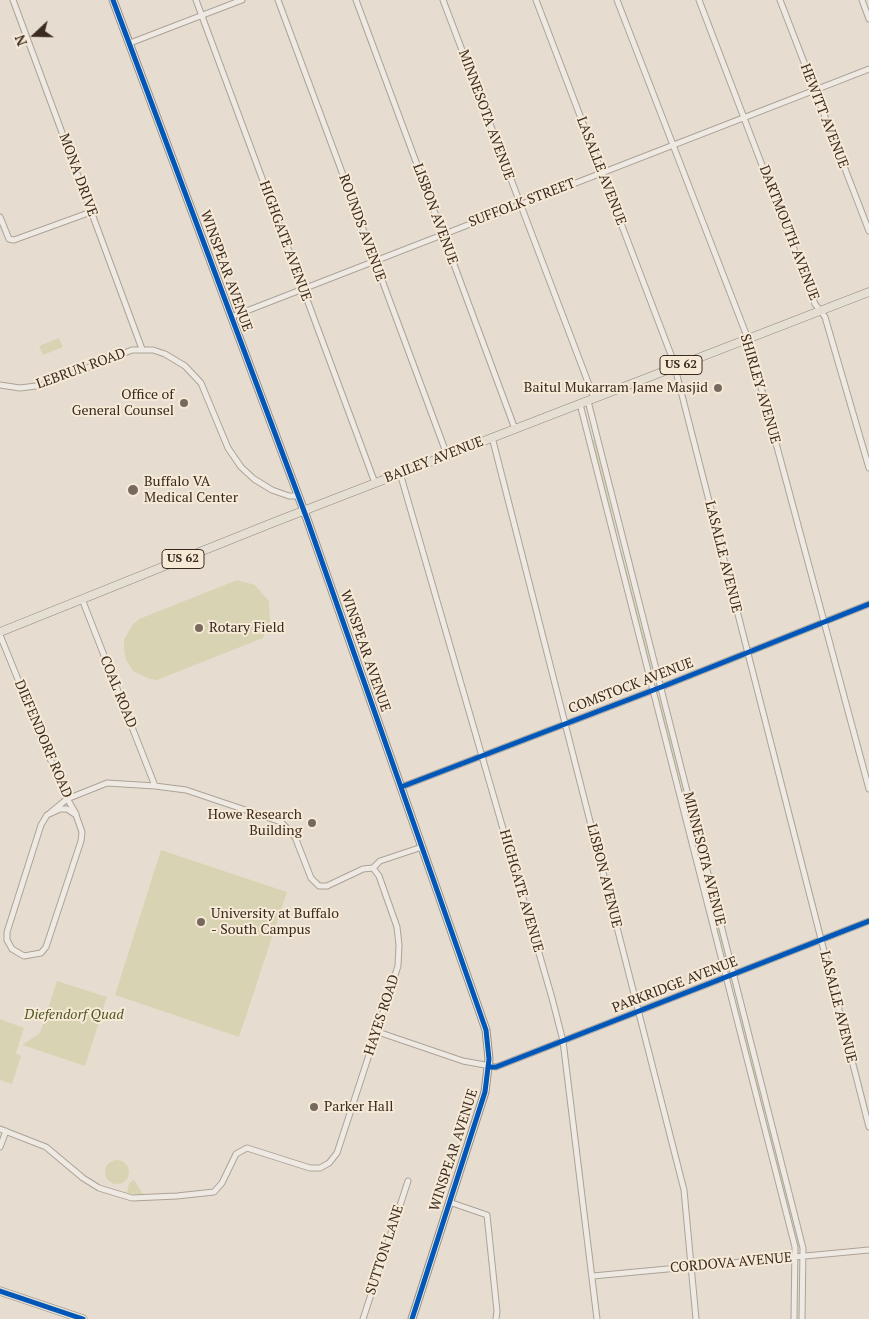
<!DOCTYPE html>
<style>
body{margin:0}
#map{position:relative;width:869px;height:1319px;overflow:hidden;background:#e6ddd0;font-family:"PT Serif",serif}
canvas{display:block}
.north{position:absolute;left:10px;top:10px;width:50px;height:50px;-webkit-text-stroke:4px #f6ead7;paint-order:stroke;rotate:249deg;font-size:14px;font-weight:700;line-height:20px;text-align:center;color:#3b2a20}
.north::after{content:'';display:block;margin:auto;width:18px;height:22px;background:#3b2a20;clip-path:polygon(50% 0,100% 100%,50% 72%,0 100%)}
</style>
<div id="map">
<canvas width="869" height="1319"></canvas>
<div class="north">N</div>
</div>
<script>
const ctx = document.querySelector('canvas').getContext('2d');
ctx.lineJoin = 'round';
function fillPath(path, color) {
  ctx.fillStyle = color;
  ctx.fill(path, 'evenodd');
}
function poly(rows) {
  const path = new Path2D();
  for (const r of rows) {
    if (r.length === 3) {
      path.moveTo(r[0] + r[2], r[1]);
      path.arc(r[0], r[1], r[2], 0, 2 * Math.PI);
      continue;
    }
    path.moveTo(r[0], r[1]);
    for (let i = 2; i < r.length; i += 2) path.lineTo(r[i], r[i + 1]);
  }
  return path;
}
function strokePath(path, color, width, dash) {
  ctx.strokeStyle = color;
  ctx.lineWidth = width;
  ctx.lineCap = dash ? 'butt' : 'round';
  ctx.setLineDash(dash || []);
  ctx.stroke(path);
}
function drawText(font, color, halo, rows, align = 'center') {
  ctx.font = font + ' "PT Serif",serif';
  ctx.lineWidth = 4;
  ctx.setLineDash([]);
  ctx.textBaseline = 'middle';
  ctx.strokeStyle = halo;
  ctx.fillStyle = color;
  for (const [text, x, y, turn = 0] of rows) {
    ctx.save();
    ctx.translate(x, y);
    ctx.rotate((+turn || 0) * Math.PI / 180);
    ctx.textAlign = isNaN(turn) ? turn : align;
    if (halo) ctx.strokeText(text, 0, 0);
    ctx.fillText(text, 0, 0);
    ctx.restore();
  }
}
const green = poly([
 [59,338,63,347,43,355,39,346],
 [593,440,595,441,619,541,592,441],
 [621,549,655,678,654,679,620,551],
 [237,580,255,585,269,601,270,622,263,638,157,680,149,679,133,671,126,660,124,650,124,640,132,625,139,619],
 [659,696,693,825,692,827,658,698],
 [694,835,728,964,727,965,693,837],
 [161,850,287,892,239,1037,115,995],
 [57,981,107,997,85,1066,22,1045,40,1033],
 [733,987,734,988,765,1113,763,1112],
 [0,1019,24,1028,16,1053,21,1056,12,1084,0,1080],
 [767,1121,800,1245,799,1247,766,1123],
 [117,1172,12],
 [134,1180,143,1194,143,1195,127,1193,129,1183]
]);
const street = poly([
 [13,0,142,349],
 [196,0,375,483],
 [278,0,447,455],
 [356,0,515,429],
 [443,0,594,398],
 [536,0,673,360,869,1127],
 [617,0,748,339,869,789],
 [699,0,815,304,825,317,869,468],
 [780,0,869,231],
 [862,0,869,19],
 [130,43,242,0],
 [0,217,9,239,14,240,91,212],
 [231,317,869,69],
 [0,385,20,388,44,385,132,350,153,350,165,354,185,366,201,383,228,448,241,467,254,479,272,490,289,496,299,496],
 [588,401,803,1248,802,1319],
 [580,404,795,1247,794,1319],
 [492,437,684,1190,696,1319],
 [400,473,552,998,563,1041,597,1319],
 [82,599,155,786],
 [0,635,64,793,76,814],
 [401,787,664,686,869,604],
 [60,809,67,809,76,815,82,832,81,841,46,947,41,953,24,956,12,949,7,940,7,932,41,825,47,815,60,809],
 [50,813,67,799,107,783,155,786,186,790,281,822,295,837,311,878,319,886,327,886,363,869,373,868],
 [373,868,380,861,422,847],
 [378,1032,463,1061,496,1067,869,921],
 [0,1129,46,1147,83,1178,99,1188,132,1198,177,1196,214,1192,222,1183,236,1154,247,1148,310,1168,320,1168,329,1163,337,1153,398,966,399,945,397,927,379,876,373,868],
 [0,1147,6,1131],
 [449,1202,487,1215,497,1311,496,1319],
 [593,1276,869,1250],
 [363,1319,408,1181]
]);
const secondary = poly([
 [113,0,307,519,486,1030,489,1059,485,1092,412,1319]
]);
const primary = poly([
 [0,632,272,523,869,292],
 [0,1291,83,1319]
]);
const cycleway = poly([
 [113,0,307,519,486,1030,489,1059,485,1092,412,1319],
 [401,787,664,686,869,604],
 [489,1067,496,1067,869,921],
 [0,1291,83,1319]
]);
const markers = [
 [718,388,5,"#77695e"],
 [184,403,5,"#77695e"],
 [133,490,6,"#77695e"],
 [199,628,5,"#77695e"],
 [312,823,5,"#77695e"],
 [201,922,5,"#77695e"],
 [314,1107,5,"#77695e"]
];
const shields = [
 [681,365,42],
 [183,559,42]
];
const shieldNames = [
 ["US 62",681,365],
 ["US 62",183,559]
];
const streetNames = [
 ["MINNESOTA AVENUE",486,115,70],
 ["HEWITT AVENUE",824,116,69],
 ["LASALLE AVENUE",601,171,69],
 ["MONA DRIVE",78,175,70],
 ["SUFFOLK STREET",522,203,-21],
 ["LISBON AVENUE",435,214,70],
 ["ROUNDS AVENUE",362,228,70],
 ["DARTMOUTH AVENUE",789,233,69],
 ["HIGHGATE AVENUE",285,241,70],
 ["WINSPEAR AVENUE",226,271,70],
 ["LEBRUN ROAD",81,369,-20],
 ["SHIRLEY AVENUE",760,389,74],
 ["BAILEY AVENUE",434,460,-21],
 ["LASALLE AVENUE",723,557,76],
 ["WINSPEAR AVENUE",365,651,71],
 ["COMSTOCK AVENUE",631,686,-21],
 ["COAL ROAD",118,692,68],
 ["DIEFENDORF ROAD",43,739,67],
 ["MINNESOTA AVENUE",704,859,76],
 ["LISBON AVENUE",604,876,76],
 ["HIGHGATE AVENUE",521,891,74],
 ["PARKRIDGE AVENUE",675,985,-21],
 ["LASALLE AVENUE",838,1007,76],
 ["HAYES ROAD",382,1015,-72],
 ["WINSPEAR AVENUE",454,1150,-72],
 ["SUTTON LANE",385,1250,-72],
 ["CORDOVA AVENUE",731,1263,-5]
];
const poiNames = [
 ["Baitul Mukarram Jame Masjid",708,388,"right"],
 ["Office of",174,395,"right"],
 ["General Counsel",174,411,"right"],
 ["Buffalo VA",144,482],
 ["Medical Center",144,498],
 ["Rotary Field",209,628],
 ["Howe Research",302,815,"right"],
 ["Building",302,831,"right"],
 ["University at Buffalo",211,914],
 ["- South Campus",211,930],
 ["Parker Hall",324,1107]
];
const parkNames = [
 ["Diefendorf Quad",74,1015]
];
fillPath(green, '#d8d4b3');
strokePath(street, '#aca398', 7);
strokePath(secondary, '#9b9288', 9);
strokePath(primary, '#91887f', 9);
strokePath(street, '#eee9e2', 5);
strokePath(secondary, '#eee9e2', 7);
strokePath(primary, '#e5ded3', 8);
strokePath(cycleway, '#0057b8', 5);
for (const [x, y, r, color] of markers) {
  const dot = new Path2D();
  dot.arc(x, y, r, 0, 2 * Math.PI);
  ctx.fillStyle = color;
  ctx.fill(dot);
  strokePath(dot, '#f6ead7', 2);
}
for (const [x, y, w] of shields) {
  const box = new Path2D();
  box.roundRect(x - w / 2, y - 9.5, w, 19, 4);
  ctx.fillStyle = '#f6ead7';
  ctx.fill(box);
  strokePath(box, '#3b2a20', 1);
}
drawText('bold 12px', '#3b2a20', null, shieldNames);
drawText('14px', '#3b2a20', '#f6ead7', streetNames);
drawText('14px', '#3b2a20', '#f6ead7', poiNames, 'left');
drawText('italic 14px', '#505726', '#f6ead7', parkNames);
</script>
